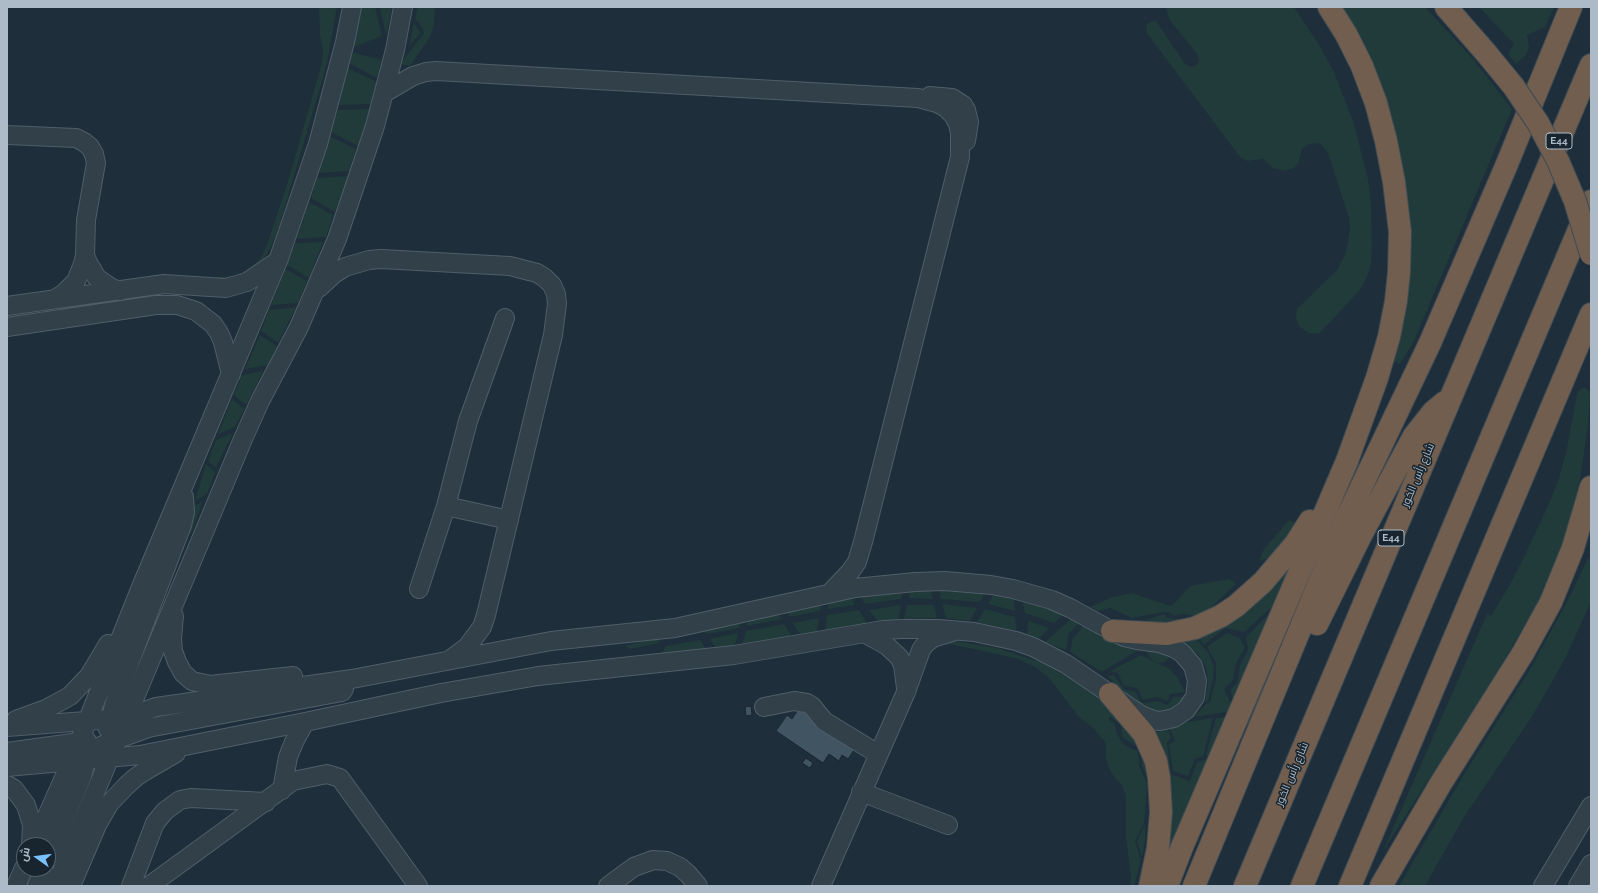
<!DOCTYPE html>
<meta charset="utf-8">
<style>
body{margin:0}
#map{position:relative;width:1598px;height:893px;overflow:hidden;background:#1e2e3a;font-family:Raleway,Cairo,sans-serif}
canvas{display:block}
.frame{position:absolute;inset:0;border:8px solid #acbbc7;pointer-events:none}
.north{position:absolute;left:16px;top:837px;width:40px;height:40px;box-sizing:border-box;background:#18252f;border:1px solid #53616c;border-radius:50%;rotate:284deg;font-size:11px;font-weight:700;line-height:16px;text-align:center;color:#acbbc7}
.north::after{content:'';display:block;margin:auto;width:14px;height:18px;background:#79c2ff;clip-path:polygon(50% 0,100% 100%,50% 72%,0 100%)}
</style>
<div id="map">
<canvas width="1598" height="893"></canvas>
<div class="frame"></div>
<div class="north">ش</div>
</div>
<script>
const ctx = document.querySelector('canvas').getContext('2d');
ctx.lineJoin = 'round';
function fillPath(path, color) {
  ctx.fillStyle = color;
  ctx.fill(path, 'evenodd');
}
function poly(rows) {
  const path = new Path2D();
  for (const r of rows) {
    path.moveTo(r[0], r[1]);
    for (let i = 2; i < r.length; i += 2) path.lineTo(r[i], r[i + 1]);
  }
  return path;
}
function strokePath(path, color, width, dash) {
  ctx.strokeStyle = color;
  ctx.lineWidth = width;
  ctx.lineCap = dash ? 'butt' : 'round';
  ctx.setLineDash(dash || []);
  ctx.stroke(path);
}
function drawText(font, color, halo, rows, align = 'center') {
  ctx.font = font + ' Raleway,Cairo,sans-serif';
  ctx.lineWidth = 3;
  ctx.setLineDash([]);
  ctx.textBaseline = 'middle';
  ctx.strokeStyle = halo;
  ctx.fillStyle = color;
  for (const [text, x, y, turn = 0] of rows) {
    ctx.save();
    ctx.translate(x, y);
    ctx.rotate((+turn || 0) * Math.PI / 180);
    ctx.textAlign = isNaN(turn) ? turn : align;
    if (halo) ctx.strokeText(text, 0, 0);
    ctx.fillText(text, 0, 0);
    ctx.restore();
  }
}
const green = poly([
 [319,7,337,7,327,63,317,98,279,227,270,249,261,264,236,279,215,280,215,277,233,276,246,271,260,259,267,245,289,178,322,63,323,50,320,35],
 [362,7,375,7,382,36,354,47],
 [380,7,392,7,386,36],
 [418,7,435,7,434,25,430,37,410,66,402,64,403,60,424,33,423,29,415,18],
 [1166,7,1294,7,1321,48,1334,72,1354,124,1368,179,1371,203,1372,246,1371,264,1366,279,1360,290,1319,334,1309,333,1300,327,1296,319,1297,309,1338,269,1346,252,1350,229,1349,218,1328,153,1322,145,1318,143,1309,144,1302,149,1298,164,1294,168,1284,171,1273,168,1264,159,1247,161,1240,157,1146,32,1147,24,1153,21,1156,21,1185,64,1192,67,1198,64,1199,61,1197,54,1169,19],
 [1337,7,1425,7,1473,59,1512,109,1414,341,1400,364,1394,361,1399,343,1408,251],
 [1479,7,1554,7,1545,27,1527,35,1529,47,1528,51,1525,56,1516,64,1508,54,1514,44],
 [414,23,421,33,409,46],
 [352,52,381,60,377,78,348,63],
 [347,68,377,82,371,104,339,105],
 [370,109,358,146,331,132,338,110],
 [329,136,356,149,349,171,319,173],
 [348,176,335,212,311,198,317,178],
 [309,202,333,215,326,237,297,239],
 [323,242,309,278,287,265,295,243],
 [286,269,307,281,298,303,271,305],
 [296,307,278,343,261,331,269,310],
 [260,335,277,346,268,365,245,369],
 [263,371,246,405,234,395,242,375],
 [1583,388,1586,388,1590,393,1588,426,1579,486,1564,541,1543,594,1498,670,1382,853,1487,614,1491,616,1508,588,1523,559,1547,508,1558,481,1566,453,1577,394,1580,389],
 [232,399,244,409,235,427,218,434],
 [233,433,216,468,208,461,216,440],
 [206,464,215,472,207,494,195,501],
 [203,501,191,534,185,532,193,507],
 [1289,520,1297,523,1290,533,1271,559,1259,560,1264,549],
 [1296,554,1273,606,1244,632,1225,628,1204,645,1199,637],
 [1588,558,1591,559,1591,602,1565,659,1548,689,1531,718,1464,817,1425,886,1399,886,1463,776,1532,666,1569,598],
 [1230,579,1236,584,1201,617,1182,614,1174,616,1168,612,1163,612,1132,618,1110,608,1097,611,1090,607,1113,597,1132,593,1167,605,1172,606,1190,586],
 [911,586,930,586,933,599,909,598],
 [939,587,986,591,980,602,941,599],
 [904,588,901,599,865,604,858,594],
 [995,592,1013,596,1015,611,988,604],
 [849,595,855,605,828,609,829,598],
 [822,599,820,611,790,617,783,606],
 [1022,599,1065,613,1054,623,1025,613],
 [942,604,977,608,970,621,946,618],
 [901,605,898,620,878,622,869,610],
 [907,605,934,605,937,618,904,619],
 [775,609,781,619,747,626,750,616],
 [985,609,1015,617,1017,631,977,622],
 [859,610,868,625,825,631,827,615],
 [1164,614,1167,618,1194,620,1185,624,1134,624],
 [1268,615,1233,699,1230,690,1237,683,1240,665,1248,650,1246,637],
 [741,618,739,628,707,634,702,627],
 [819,618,817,632,800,634,793,623],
 [1072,618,1081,622,1069,633,1066,650,1045,642],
 [1028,621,1049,628,1039,638,1027,635],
 [1084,623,1172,656,1164,662,1158,663,1152,660,1145,650,1140,649,1102,672,1070,652,1073,638,1079,632],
 [784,624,792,637,742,645,746,631],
 [738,633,735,645,715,647,710,639],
 [1227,633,1240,638,1245,648,1236,663,1233,680,1224,689,1231,704,1228,712,1194,717,1206,704,1210,702,1216,680,1216,663,1207,647],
 [660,637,659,643,630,649,625,646],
 [1195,637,1209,654,1214,667,1213,679,1208,701,1205,702,1208,684,1206,667,1197,653,1181,642],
 [700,640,706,649,662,653,666,646],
 [949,640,997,648,1042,663,1073,680,1092,693,1119,716,1127,725,1144,755,1148,780,1142,766,1141,754,1138,747,1122,737,1121,725,1111,717,1108,719,1115,724,1116,731,1122,743,1132,749,1138,751,1139,766,1147,783,1145,815,1144,823,1135,841,1141,860,1134,886,1130,886,1131,877,1126,837,1126,796,1122,785,1116,780,1108,766,1106,758,1106,743,1093,728,1078,716,1050,679,1037,668,1018,659,997,654,954,645,944,644,935,648,930,652,928,650],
 [1141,655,1170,669,1177,677,1185,692,1170,694,1168,701,1156,697,1143,700,1138,689,1123,685,1118,673,1110,671],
 [1114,675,1124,689,1136,692,1140,701,1143,703,1157,701,1168,705,1173,697,1188,697,1170,712,1153,712,1138,704,1107,676],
 [1226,717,1209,757,1206,755,1216,718],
 [1213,718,1203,756,1195,759,1188,776,1173,771,1169,744,1175,741,1170,729,1187,722],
 [1168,730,1171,738,1167,743,1171,774,1190,781,1197,762,1208,759,1169,850,1153,732],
 [1145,824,1145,841,1142,857,1137,841]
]);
const building = poly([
 [751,706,752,715,746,716,745,707,751,706],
 [799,708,856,747,848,759,842,755,839,761,829,754,823,763,776,731,787,715,792,719,799,708],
 [806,758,813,763,810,768,802,763,806,758]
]);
const minor = poly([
 [384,93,413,76,426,72,436,71,918,98,937,103,946,108,953,115,958,124,960,133,960,157,863,542,857,562,850,572,830,593],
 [930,96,952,98,963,105,966,110,969,122,966,141],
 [7,135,76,138,84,142,90,147,94,154,96,163,86,220,85,255,83,264,76,281,63,294,55,299],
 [85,255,88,263,97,278,112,288,120,291],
 [319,288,334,274,345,267,369,260,381,259,510,266,537,273,545,278,552,285,556,294,557,304,553,335,486,615,482,627,467,647,452,658],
 [7,306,164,284,226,288,247,282,278,261],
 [7,327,156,305,177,305,196,311,213,324,219,333,223,342,231,374],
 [446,506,509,520],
 [419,589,446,506,468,421,505,318],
 [174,616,172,639,173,651,177,662,183,673,192,681,210,685,293,676],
 [864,633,886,645,899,657,903,665,906,688],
 [764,707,794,701,807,703,812,706,824,721,878,754],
 [16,720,46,709,70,696,89,676,108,644],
 [7,727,125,718,156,707,352,679,551,641,675,628,855,588,915,582,945,581,991,585,1013,589,1052,600,1070,608,1112,631,1124,637,1137,640,1159,643,1174,648,1182,653,1193,666,1197,681,1195,697,1186,710,1174,718,1160,721,1153,720,1141,715,1066,664,1033,647,1016,641,974,632,939,629,901,629,883,630,734,655,538,676,441,693,305,722,140,755,7,767],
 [108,729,116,698,182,525,185,512,184,497],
 [7,752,87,741],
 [77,758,107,743,148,728,342,692,344,689],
 [7,785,14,789,26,805,32,825,31,845],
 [282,790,288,757,294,742,305,722],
 [861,792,948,825],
 [34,845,71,762,141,587,278,261,318,144,345,42,352,7],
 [48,859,82,776,89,750],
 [16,886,24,868],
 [37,886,44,869],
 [56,886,243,439,260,401,299,327,337,239,375,126,395,50,403,7],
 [71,886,97,825,109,804,126,786,136,777,145,771,176,753],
 [131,886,155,823,165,811,180,800,191,798,266,802],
 [149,886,293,781,327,774,340,778,418,886],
 [608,886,634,867,653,860,667,861,680,867,688,874,698,886],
 [821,886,906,692,921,650,926,643,933,638,952,632],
 [1543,886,1591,806],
 [1578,886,1591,864]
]);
const highway = poly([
 [1446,7,1487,54],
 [1317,624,1361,535,1414,436,1433,412,1445,402],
 [1112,631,1167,634,1195,628,1221,616,1236,606,1263,582,1296,543,1310,521],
 [1110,694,1144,734,1156,761,1159,778,1161,812,1158,848,1150,886],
 [1167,886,1182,847,1347,461,1377,378,1389,337,1396,301,1399,272,1400,232,1394,182,1386,141,1376,103,1362,66,1346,34,1329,7],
 [1194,886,1329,559,1347,517,1430,343,1507,164,1571,7],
 [1245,886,1591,65],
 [1302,886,1591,201],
 [1350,886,1591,314],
 [1381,886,1441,783,1523,653,1551,602,1573,548,1591,487]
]);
const highwayBridge = poly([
 [1487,54,1514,87,1538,123,1558,161,1575,201,1591,254]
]);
const shields = [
 [1559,141,26],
 [1391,538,26]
];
const shieldNames = [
 ["E44",1559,141],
 ["E44",1391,538]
];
const streetNames = [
 ["شارع رأس الخور",1418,475,-67],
 ["شارع رأس الخور",1292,774,-67]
];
fillPath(green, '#203b3a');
fillPath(building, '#415462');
strokePath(building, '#1a2731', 1);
strokePath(minor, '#4f5e68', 20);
strokePath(highway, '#3d4b55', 24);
strokePath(minor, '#32404a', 18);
strokePath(highway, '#715e4e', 22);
strokePath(highwayBridge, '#3d4b55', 24, []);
strokePath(highwayBridge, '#715e4e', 22);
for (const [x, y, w] of shields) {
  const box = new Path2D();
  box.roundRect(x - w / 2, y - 8, w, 16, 3);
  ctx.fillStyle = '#18252f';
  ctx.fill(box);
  strokePath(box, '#acbbc7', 1);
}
drawText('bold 10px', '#acbbc7', null, shieldNames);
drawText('11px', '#acbbc7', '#18252f', streetNames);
</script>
